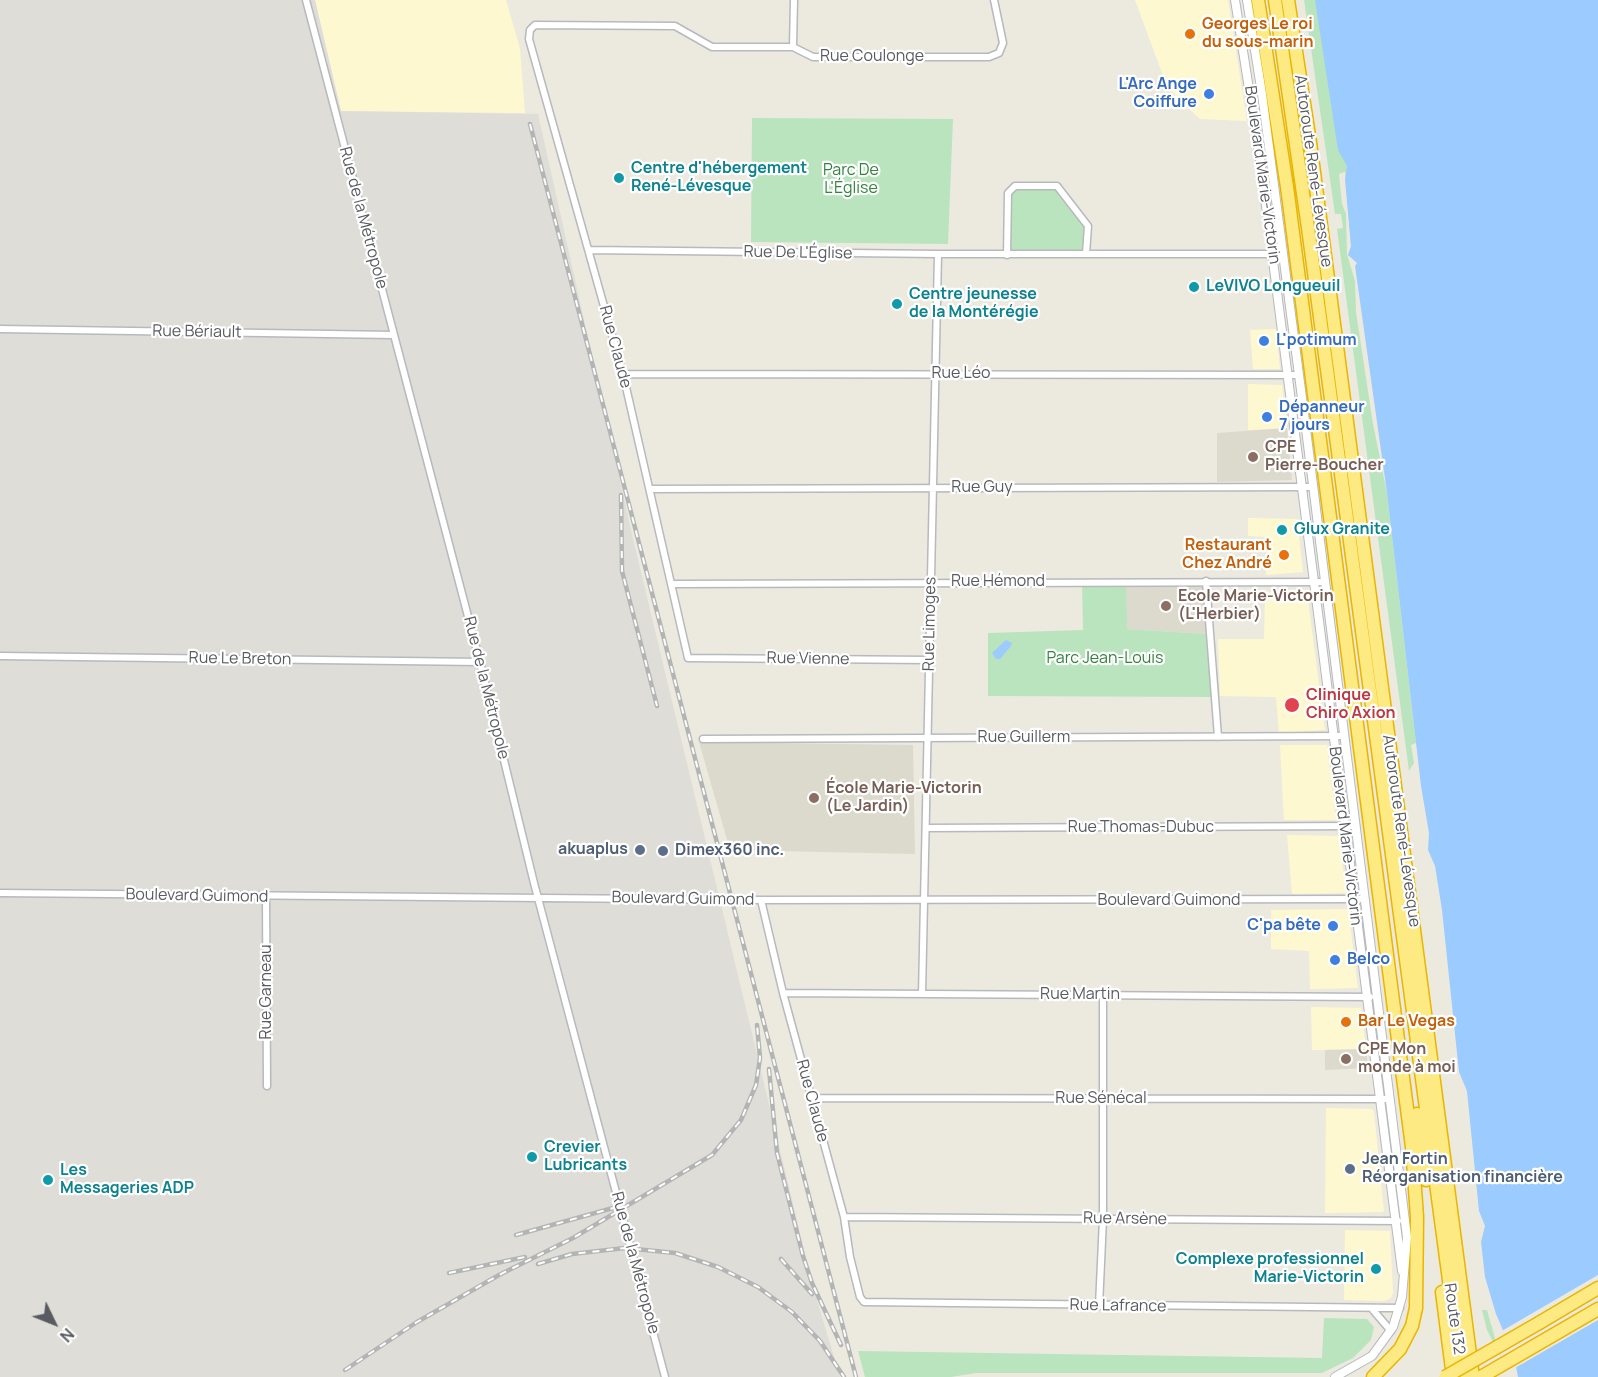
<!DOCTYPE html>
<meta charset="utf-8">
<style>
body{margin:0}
#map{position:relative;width:1598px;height:1377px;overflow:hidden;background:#eceadf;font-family:Manrope,sans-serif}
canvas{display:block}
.north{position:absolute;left:24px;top:1293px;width:60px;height:60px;-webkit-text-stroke:4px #fff;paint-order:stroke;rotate:133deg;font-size:16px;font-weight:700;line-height:24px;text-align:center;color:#585b60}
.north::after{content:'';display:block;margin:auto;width:21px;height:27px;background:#585b60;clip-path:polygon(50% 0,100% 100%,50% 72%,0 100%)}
</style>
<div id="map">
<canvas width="1598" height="1377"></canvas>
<div class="north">N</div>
</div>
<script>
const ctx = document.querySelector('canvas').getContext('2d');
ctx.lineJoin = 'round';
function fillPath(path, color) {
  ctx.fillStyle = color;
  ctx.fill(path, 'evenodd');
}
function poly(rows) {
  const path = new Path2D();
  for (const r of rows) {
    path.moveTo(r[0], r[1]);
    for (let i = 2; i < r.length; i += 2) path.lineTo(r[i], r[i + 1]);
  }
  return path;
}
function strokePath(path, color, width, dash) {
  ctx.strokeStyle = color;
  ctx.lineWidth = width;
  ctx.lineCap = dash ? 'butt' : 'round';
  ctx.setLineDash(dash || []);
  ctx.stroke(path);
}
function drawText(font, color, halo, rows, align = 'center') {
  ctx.font = font + ' Manrope,sans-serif';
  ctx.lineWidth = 4.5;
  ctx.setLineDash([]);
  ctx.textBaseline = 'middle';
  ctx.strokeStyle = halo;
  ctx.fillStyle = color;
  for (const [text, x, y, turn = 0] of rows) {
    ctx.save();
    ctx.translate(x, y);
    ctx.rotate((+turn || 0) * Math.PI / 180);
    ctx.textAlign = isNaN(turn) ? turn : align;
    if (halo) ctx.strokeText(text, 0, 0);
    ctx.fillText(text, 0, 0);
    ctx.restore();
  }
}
const commercial = poly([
 [315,0,506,0,520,49,525,113,341,111],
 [1135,0,1228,0,1247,121,1200,119,1178,99,1165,81],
 [1276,329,1280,369,1253,369,1250,330],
 [1248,384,1282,385,1287,428,1248,430],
 [1248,518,1297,519,1303,572,1266,575,1266,537,1248,536],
 [1265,592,1307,593,1325,730,1279,733,1276,697,1220,696,1218,639,1264,639],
 [1280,745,1327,745,1336,820,1284,820],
 [1287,835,1339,836,1346,893,1292,894],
 [1348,909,1358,988,1310,989,1309,951,1271,949,1271,910],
 [1311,1007,1361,1008,1366,1049,1312,1050],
 [1326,1108,1372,1109,1374,1112,1384,1212,1325,1213],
 [1345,1230,1390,1231,1393,1293,1391,1298,1385,1301,1344,1300]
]);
const industrial = poly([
 [0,0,315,0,341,111,538,114,634,543,812,1283,840,1377,0,1377]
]);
const education = poly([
 [1287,428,1292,480,1217,482,1217,433],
 [1126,583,1204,584,1207,634,1126,629],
 [699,742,913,745,915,854,730,850],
 [1366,1049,1368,1068,1325,1070,1325,1050]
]);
const green = poly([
 [1304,0,1497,0,1351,246,1345,172,1339,174,1342,204,1346,214,1347,254,1355,281,1356,312,1373,424,1387,493,1416,743,1411,745,1414,763,1409,771,1337,229,1343,228,1341,214,1335,214],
 [752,118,953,119,948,244,751,242],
 [1015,186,1057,186,1088,226,1086,254,1007,255,1008,193],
 [1082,583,1126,583,1127,629,1207,634,1212,697,988,696,988,633,1083,630],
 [1482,1310,1487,1310,1500,1356,1487,1330],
 [1324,1318,1367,1319,1374,1327,1371,1340,1353,1358,1322,1373,976,1373,951,1377,865,1377,858,1351,1322,1358]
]);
const water = poly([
 [1315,0,1598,0,1598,1377,1518,1377,1514,1356,1496,1314,1485,1277,1481,1242,1485,1226,1479,1211,1467,1091,1459,1072,1442,910,1435,866,1428,850,1429,833,1421,786,1387,493,1355,266,1357,263,1348,255,1351,246,1345,180,1347,166,1338,150],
 [1006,640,1012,643,1011,646,1000,659,996,659,992,653]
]);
const pier = poly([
 [1598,1275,1598,1320,1515,1368,1500,1332]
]);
const minor = poly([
 [306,0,480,662,534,883,665,1377],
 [793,47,794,0],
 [589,250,938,254,1282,254],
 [1007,255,1008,193,1015,186,1057,186,1088,226,1086,254],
 [0,329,394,335],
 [623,374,1299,375],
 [650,489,1313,487],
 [1206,581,1218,737],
 [671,584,1325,582],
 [0,656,480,662],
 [929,660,688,658,623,374,529,39,530,30,535,25,675,26,712,47,793,47,813,57,989,57,999,53,1003,43,994,0],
 [703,739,1345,736],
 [926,828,1356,826],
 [0,893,761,900,1365,899],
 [266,897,267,1086],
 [761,900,783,993,844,1217,850,1257,860,1297,864,1302,1400,1308],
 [783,993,1370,997],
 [922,994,938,254],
 [812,1098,1390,1099],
 [844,1217,1398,1221],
 [1099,1306,1103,1219,1103,995],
 [1373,1310,1391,1331]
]);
const tertiary = poly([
 [1235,0,1260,159,1402,1271],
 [1247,0,1262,94,1304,413,1407,1237,1402,1297,1393,1327,1372,1356,1335,1377]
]);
const motorway = poly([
 [1258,0,1287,187,1412,1147,1417,1217,1416,1308,1412,1326,1400,1349,1373,1377],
 [1275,0,1308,228,1462,1377],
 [1288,0,1310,142,1473,1377],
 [1417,1114,1426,1180],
 [1442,1292,1453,1377],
 [1539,1323,1598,1288],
 [1481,1377,1598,1309]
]);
const rail = poly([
 [530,124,856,1377],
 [621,495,622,571,657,706],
 [769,1069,777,1153,803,1256,812,1283,841,1345],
 [516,1235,613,1208],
 [781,1259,812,1294],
 [538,1264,572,1254,625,1248,675,1253,718,1267,758,1287,792,1312,820,1341,844,1377],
 [449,1273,525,1257],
 [345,1370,417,1322,499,1275,573,1238,712,1155,741,1120,756,1085,760,1058,757,1025]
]);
const motorwayBridge = poly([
 [1445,1377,1539,1323]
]);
const markers = [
 [1190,34,6,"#e8710a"],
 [1209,94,6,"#3f7fe0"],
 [619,178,6,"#0f9aa8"],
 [1194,287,6,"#0f9aa8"],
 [897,304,6,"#0f9aa8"],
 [1264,341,6,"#3f7fe0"],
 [1267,417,6,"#3f7fe0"],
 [1253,457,6,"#8d6e63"],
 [1282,530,6,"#0f9aa8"],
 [1284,555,6,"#e8710a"],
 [1166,606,6,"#8d6e63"],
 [1292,705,8,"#e0444e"],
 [814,798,6,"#8d6e63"],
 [640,850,6,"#5c6f8a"],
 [663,851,6,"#5c6f8a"],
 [1333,926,6,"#3f7fe0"],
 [1335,960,6,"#3f7fe0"],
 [1346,1022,6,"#e8710a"],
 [1346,1059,6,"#8d6e63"],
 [532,1157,6,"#0f9aa8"],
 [1350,1169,6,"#5c6f8a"],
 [48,1180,6,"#0f9aa8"],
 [1376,1269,6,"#0f9aa8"]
];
const foodNames = [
 ["Georges Le roi",1202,25],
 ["du sous-marin",1202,43],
 ["Restaurant",1272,546,"right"],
 ["Chez André",1272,564,"right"],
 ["Bar Le Vegas",1358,1022]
];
const streetNames = [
 ["Rue Coulonge",872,57],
 ["Autoroute René-Lévesque",1313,171,82],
 ["Boulevard Marie-Victorin",1262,175,82],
 ["Rue de la Métropole",363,218,75],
 ["Rue De L'Église",798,253,1],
 ["Rue Bériault",197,332,1],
 ["Rue Claude",615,347,75],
 ["Rue Léo",961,374],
 ["Rue Guy",982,488],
 ["Rue Hémond",998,582],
 ["Rue Limoges",930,624,-89],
 ["Rue Le Breton",240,659,1],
 ["Rue Vienne",808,659,1],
 ["Rue de la Métropole",486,688,76],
 ["Rue Guillerm",1024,738],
 ["Rue Thomas-Dubuc",1141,828],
 ["Autoroute René-Lévesque",1401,831,82],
 ["Boulevard Marie-Victorin",1345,836,83],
 ["Boulevard Guimond",197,896,1],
 ["Boulevard Guimond",683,899,1],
 ["Boulevard Guimond",1169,901],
 ["Rue Garneau",267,992,-90],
 ["Rue Martin",1080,995],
 ["Rue Sénécal",1101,1099],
 ["Rue Claude",812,1101,75],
 ["Rue Arsène",1125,1219,1],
 ["Rue de la Métropole",635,1263,75],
 ["Rue Lafrance",1118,1306,1],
 ["Route 132",1454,1319,82]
];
const shopNames = [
 ["L'Arc Ange",1197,85,"right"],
 ["Coiffure",1197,103,"right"],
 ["L'potimum",1276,341],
 ["Dépanneur",1279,408],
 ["7 jours",1279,426],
 ["C'pa bête",1321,926,"right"],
 ["Belco",1347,960]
];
const cultureNames = [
 ["Centre d'hébergement",631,169],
 ["René-Lévesque",631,187],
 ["LeVIVO Longueuil",1206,287],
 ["Centre jeunesse",909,295],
 ["de la Montérégie",909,313],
 ["Glux Granite",1294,530],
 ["Crevier",544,1148],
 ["Lubricants",544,1166],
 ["Les",60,1171],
 ["Messageries ADP",60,1189],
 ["Complexe professionnel",1364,1260,"right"],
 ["Marie-Victorin",1364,1278,"right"]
];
const parkNames = [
 ["Parc De",851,171],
 ["L'Église",851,189],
 ["Parc Jean-Louis",1105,659]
];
const educationNames = [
 ["CPE",1265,448],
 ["Pierre-Boucher",1265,466],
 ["Ecole Marie-Victorin",1178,597],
 ["(L'Herbier)",1178,615],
 ["École Marie-Victorin",826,789],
 ["(Le Jardin)",826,807],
 ["CPE Mon",1358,1050],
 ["monde à moi",1358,1068]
];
const healthNames = [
 ["Clinique",1306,696],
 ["Chiro Axion",1306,714]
];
const serviceNames = [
 ["akuaplus",628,850,"right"],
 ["Dimex360 inc.",675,851],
 ["Jean Fortin",1362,1160],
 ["Réorganisation financière",1362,1178]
];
fillPath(commercial, '#fef8d1');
fillPath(industrial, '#dfddd7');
fillPath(education, '#dcd9cd');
fillPath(green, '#bae4be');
fillPath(water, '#9bcbff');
fillPath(pier, '#eceadf');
strokePath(minor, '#b7b9be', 9);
strokePath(tertiary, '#b7b9be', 10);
strokePath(motorway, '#eab500', 15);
strokePath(minor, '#fff', 6);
strokePath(tertiary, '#fff', 8);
strokePath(motorway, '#feea83', 12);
strokePath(rail, '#b3b4b4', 4.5);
strokePath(rail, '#fff', 2, [7]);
strokePath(motorwayBridge, '#eab500', 15, []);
strokePath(motorwayBridge, '#feea83', 12);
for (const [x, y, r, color] of markers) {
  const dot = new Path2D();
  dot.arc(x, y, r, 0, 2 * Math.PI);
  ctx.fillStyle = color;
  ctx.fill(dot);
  strokePath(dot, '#fff', 2);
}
drawText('bold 16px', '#c56008', '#fff', foodNames, 'left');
drawText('16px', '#585b60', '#fff', streetNames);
drawText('bold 16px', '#366cbe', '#fff', shopNames, 'left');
drawText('bold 16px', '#0d838f', '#fff', cultureNames, 'left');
drawText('16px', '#33843e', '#fff', parkNames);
drawText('bold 16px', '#785e54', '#fff', educationNames, 'left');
drawText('bold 16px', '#be3a42', '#fff', healthNames, 'left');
drawText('bold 16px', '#4e5e75', '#fff', serviceNames, 'left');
</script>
